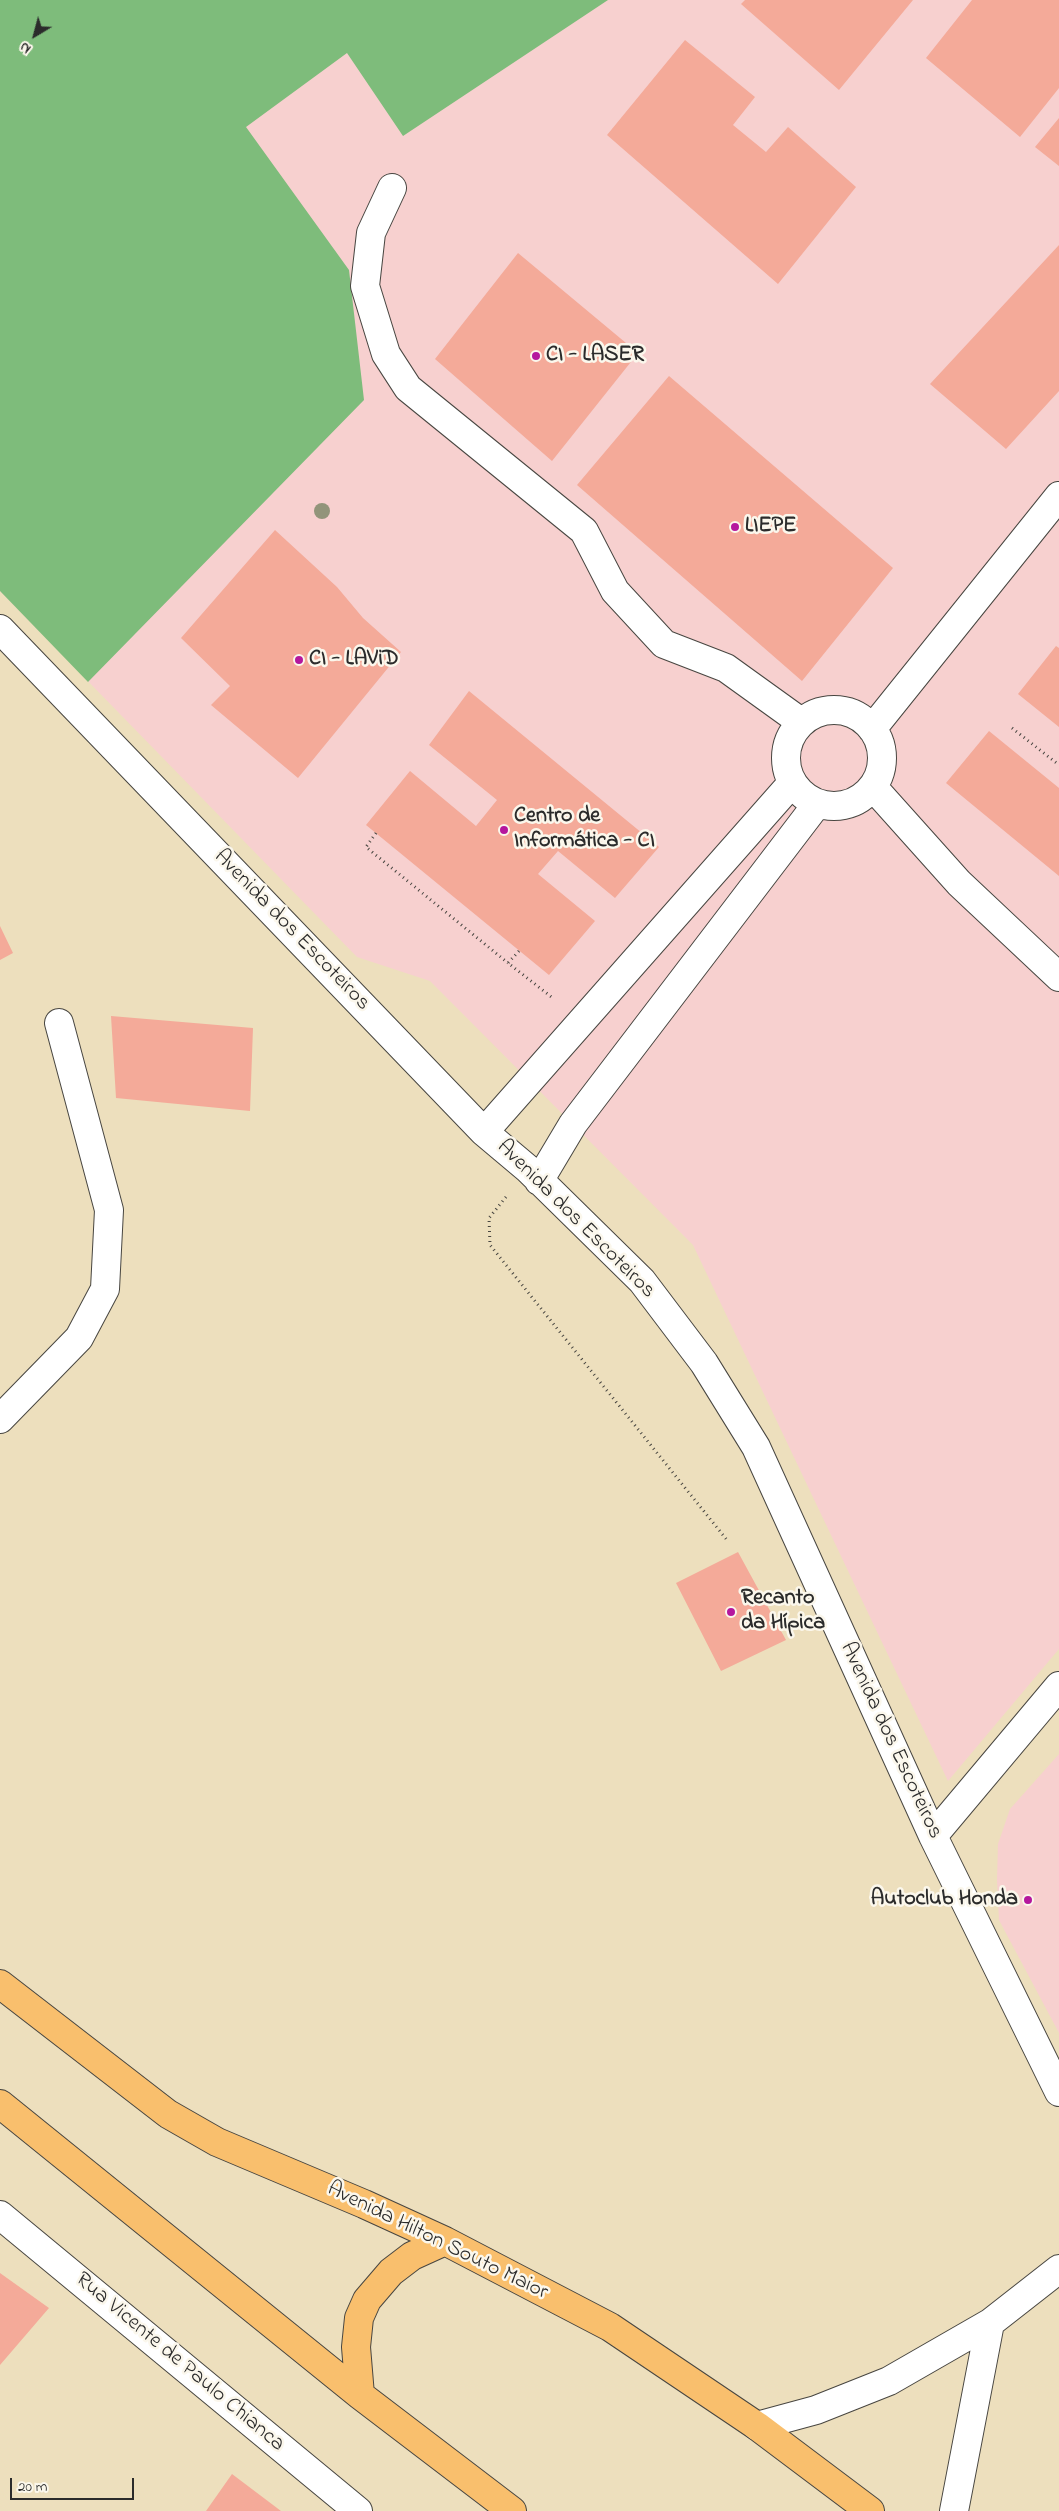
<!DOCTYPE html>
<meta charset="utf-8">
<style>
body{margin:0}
#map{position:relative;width:1059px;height:2511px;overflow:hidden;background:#eddfbd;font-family:"Indie Flower",sans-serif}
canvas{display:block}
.north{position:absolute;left:10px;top:10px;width:50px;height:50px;-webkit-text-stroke:4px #fbf7ec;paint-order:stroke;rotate:217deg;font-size:14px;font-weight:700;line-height:20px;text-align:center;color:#2b2b2b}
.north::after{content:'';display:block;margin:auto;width:18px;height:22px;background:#2b2b2b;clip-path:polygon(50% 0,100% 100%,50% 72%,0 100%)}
.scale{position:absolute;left:10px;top:2478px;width:124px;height:22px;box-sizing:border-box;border:2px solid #2b2b2b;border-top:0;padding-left:6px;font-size:15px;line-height:18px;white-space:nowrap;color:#2b2b2b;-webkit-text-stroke:4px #fbf7ec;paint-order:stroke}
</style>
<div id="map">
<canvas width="1059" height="2511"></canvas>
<div class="north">N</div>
<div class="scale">20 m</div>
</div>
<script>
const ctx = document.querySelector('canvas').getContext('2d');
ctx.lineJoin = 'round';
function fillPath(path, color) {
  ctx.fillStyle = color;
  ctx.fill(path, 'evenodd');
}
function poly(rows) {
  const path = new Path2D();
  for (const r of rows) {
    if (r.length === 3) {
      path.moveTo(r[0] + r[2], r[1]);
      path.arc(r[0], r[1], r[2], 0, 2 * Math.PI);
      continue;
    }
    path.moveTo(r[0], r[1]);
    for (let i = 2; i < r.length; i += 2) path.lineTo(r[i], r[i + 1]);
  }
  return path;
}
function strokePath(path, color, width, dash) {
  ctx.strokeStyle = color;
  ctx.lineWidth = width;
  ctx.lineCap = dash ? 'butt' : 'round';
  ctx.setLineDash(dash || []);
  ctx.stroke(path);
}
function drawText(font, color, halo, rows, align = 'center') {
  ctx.font = font + ' "Indie Flower",sans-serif';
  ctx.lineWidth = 5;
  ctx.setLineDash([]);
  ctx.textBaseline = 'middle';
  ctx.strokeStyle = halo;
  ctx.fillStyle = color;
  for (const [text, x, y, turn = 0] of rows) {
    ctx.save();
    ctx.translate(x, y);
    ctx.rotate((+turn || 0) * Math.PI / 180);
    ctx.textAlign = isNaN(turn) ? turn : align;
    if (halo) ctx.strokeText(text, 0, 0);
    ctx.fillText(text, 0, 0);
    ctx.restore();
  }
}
const built = poly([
 [325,0,1059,0,1059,1649,948,1781,693,1245,430,981,357,957,0,591,0,217],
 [1059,1754,1059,2033,999,1920,997,1880,998,1844,1010,1809]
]);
const forest = poly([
 [0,0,608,0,403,136,347,53,246,127,349,270,364,400,88,682,0,591]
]);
const building = poly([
 [745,0,913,0,839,90,741,4],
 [972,0,1059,0,1059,88,1020,137,926,58],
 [685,40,755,97,733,125,766,152,788,127,856,187,778,284,607,135],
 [1059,118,1059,166,1035,147],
 [1059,245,1059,391,1006,449,930,384],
 [518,253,638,353,552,461,435,359],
 [669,376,893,568,802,681,577,485],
 [275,530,337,587,363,618,401,652,298,778,211,705,230,686,181,638],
 [1056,646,1059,648,1059,727,1018,694],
 [469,691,659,847,615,898,558,851,538,874,595,921,549,975,366,825,410,771,476,826,497,800,429,745],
 [989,731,1059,788,1059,876,946,783],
 [0,926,13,953,0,960],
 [111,1016,253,1028,250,1111,116,1098],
 [738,1552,786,1640,721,1671,676,1583],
 [0,2273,49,2308,0,2365],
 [232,2474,281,2511,206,2511]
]);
const path = poly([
 [1012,728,1059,765],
 [376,833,366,847,508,963],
 [519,951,508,963,554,999],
 [506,1197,489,1218,490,1245,727,1540]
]);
const minor = poly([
 [392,188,371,233,365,286,386,354,408,388,584,531,615,591,664,644,726,668,801,722],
 [0,629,484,1132,528,1169,642,1281,704,1363,756,1447,933,1836,1059,2092],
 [834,758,48],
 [872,729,1059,496],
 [873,787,959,883,1059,977],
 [484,1132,792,783],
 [539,1181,573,1124,817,804],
 [0,1419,79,1338,105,1289,109,1210,59,1023],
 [933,1836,1059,1686],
 [0,2215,358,2511],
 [757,2426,816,2410,889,2381,990,2323,1059,2269],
 [954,2511,990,2323]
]);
const major = poly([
 [0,1984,168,2114,217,2142,364,2204,445,2241,610,2327,757,2426,870,2511],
 [0,2104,360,2395,512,2511],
 [360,2395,356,2347,359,2318,367,2300,391,2272,412,2256,445,2241]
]);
const trees = [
 [322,511]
];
const markers = [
 [536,356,5,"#b5179e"],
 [735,527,5,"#b5179e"],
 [299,660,5,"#b5179e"],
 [504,830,5,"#b5179e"],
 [731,1612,5,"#b5179e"],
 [1028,1900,5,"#b5179e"]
];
const poiNames = [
 ["CI - LASER",546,356],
 ["LIEPE",745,527],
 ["CI - LAViD",309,660],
 ["Centro de",514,817],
 ["Informática - CI",514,842],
 ["Recanto",741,1599],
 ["da Hípica",741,1624],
 ["Autoclub Honda",1018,1900,"right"]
];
const streetNames = [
 ["Avenida dos Escoteiros",291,931,46],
 ["Avenida dos Escoteiros",575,1220,45],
 ["Avenida dos Escoteiros",890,1741,65],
 ["Avenida Hilton Souto Maior",437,2242,26],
 ["Rua Vicente de Paulo Chianca",179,2363,40]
];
fillPath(built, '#f7d0cf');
fillPath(forest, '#7ebc7b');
fillPath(building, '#f4aa99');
strokePath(minor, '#484641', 30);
strokePath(major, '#484641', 30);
strokePath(path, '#484641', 3, [1, 4]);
strokePath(minor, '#fff', 28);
strokePath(major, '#f9bf6d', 28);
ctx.fillStyle = '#92947a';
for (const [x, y] of trees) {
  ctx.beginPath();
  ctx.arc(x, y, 8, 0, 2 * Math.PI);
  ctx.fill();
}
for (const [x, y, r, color] of markers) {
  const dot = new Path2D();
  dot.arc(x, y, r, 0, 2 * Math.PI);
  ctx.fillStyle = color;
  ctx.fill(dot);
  strokePath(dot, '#fbf7ec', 2);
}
drawText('bold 22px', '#2b2b2b', '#fbf7ec', poiNames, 'left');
drawText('22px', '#2b2b2b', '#fbf7ec', streetNames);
</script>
